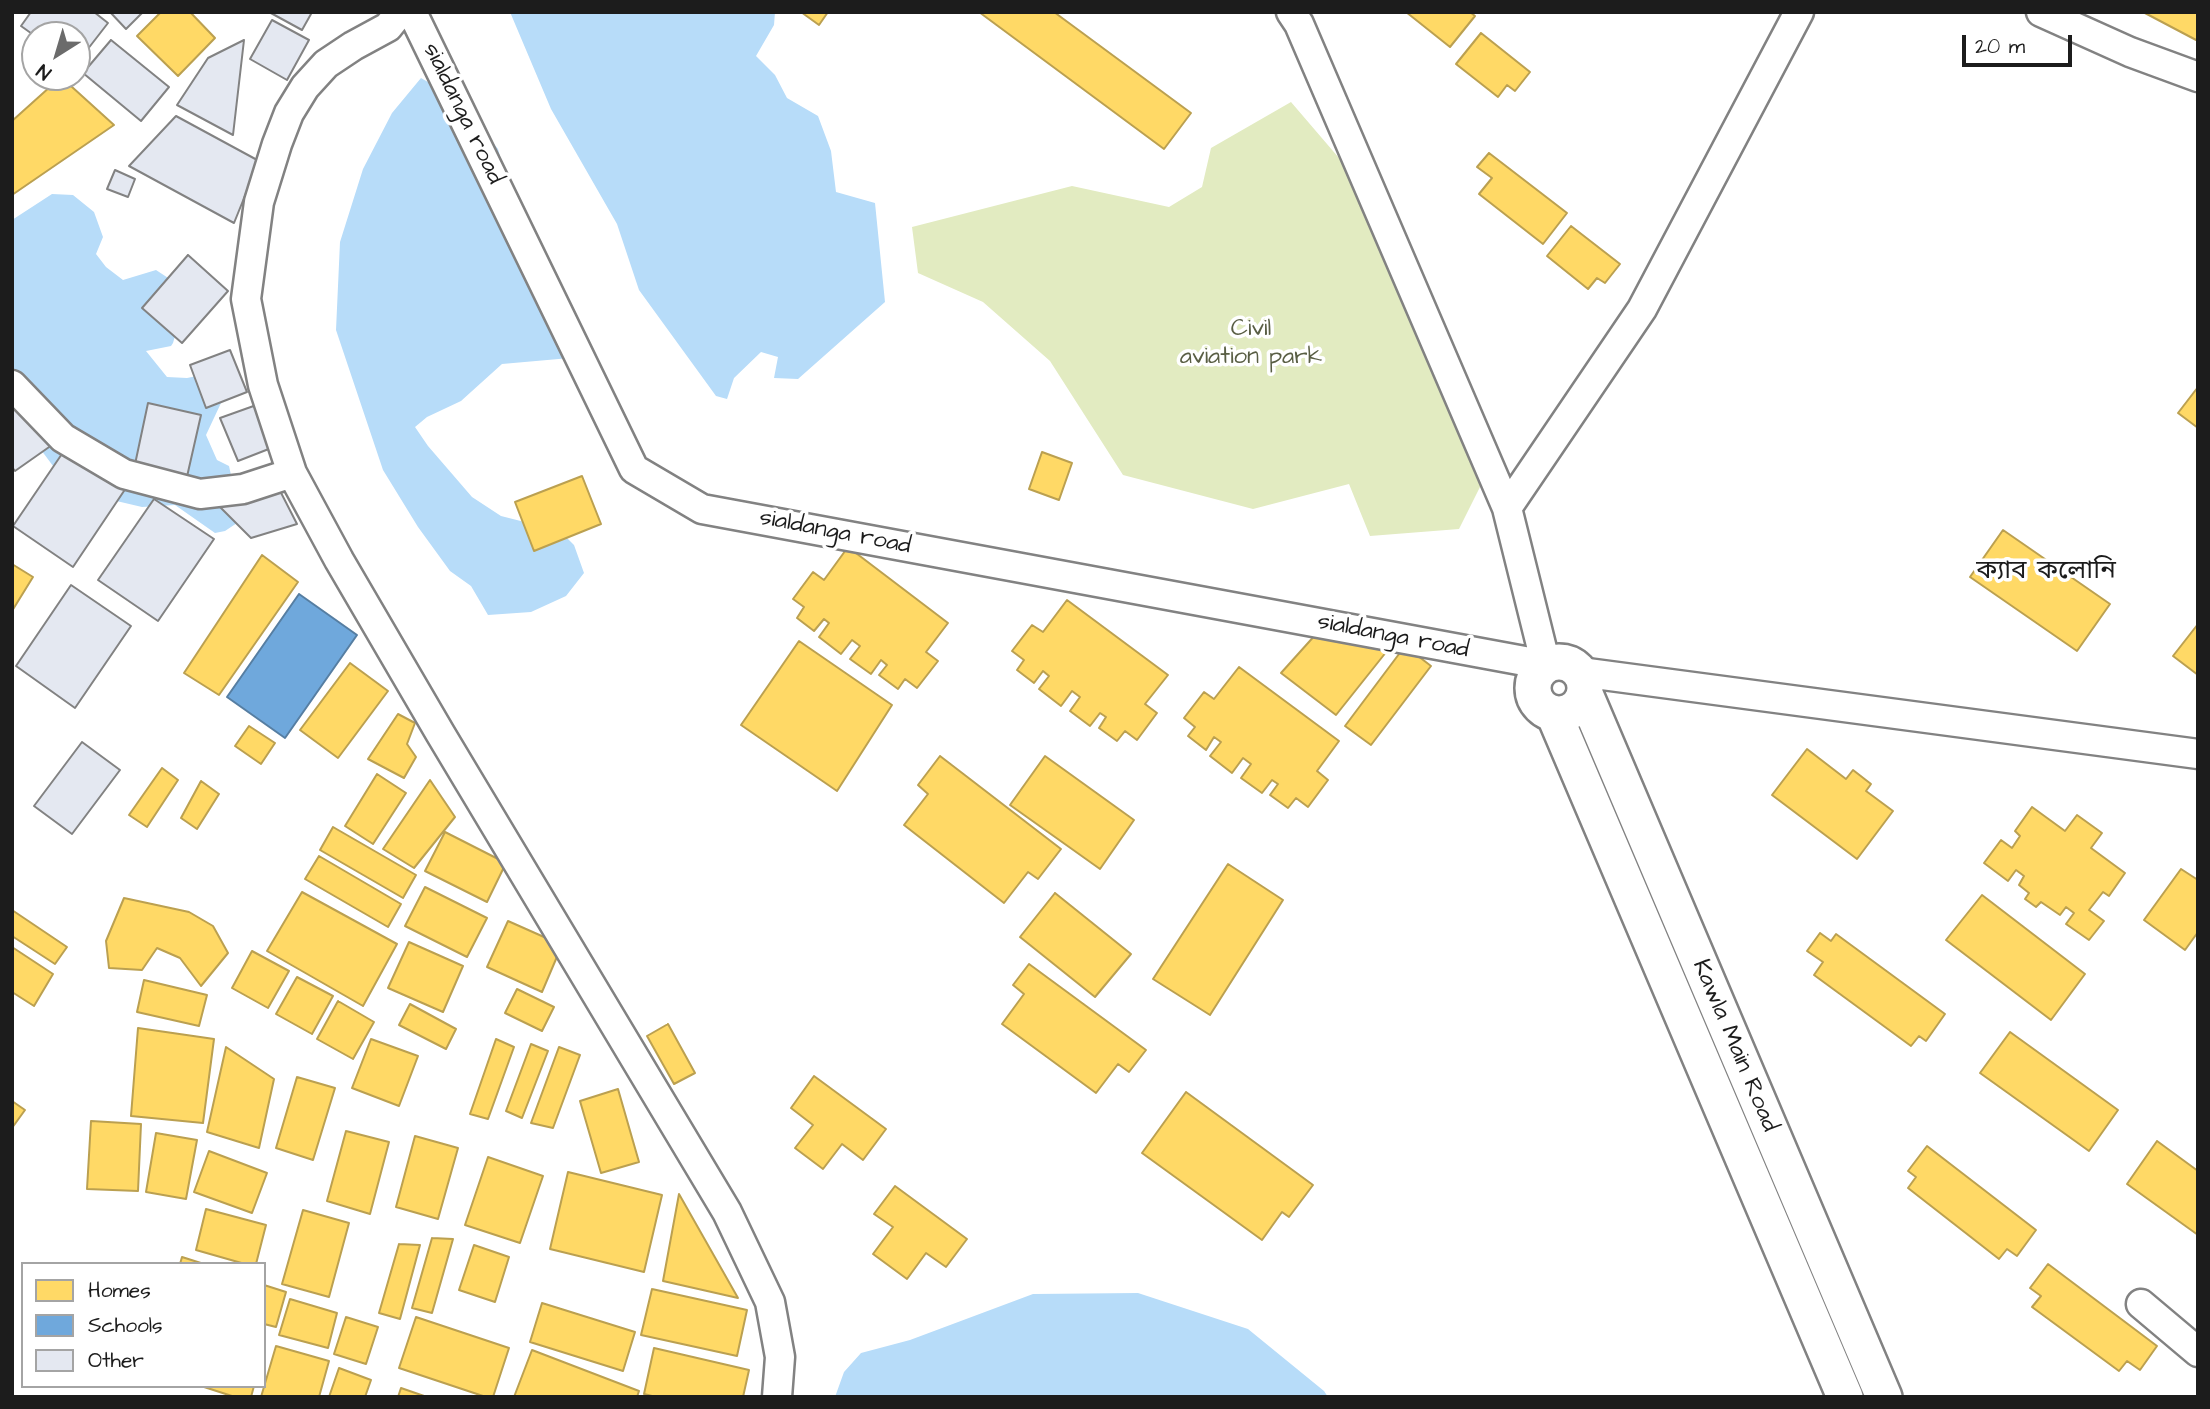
<!DOCTYPE html>
<meta charset="utf-8">
<style>
body{margin:0}
#map{position:relative;width:2210px;height:1409px;overflow:hidden;background:#fff;font-family:"Architects Daughter",sans-serif}
canvas{display:block}
.frame{position:absolute;inset:0;border:14px solid #1c1c1c;pointer-events:none}
.legend{position:absolute;left:21px;top:1262px;width:245px;height:126px;box-sizing:border-box;background:#fff;border:2px solid #a4a4a4;margin:0;padding:9px 12px;list-style:none;font-size:21px;color:#1c1c1c}
.legend li{display:flex;align-items:center;gap:14px;height:35px}
.legend b{width:35px;border:2px solid #a4a4a4}
.north{position:absolute;left:21px;top:21px;width:70px;height:70px;box-sizing:border-box;background:#fff;border:2px solid #a4a4a4;border-radius:50%;rotate:217deg;font-size:19px;font-weight:700;line-height:28px;text-align:center;color:#1c1c1c}
.north::after{content:'';display:block;margin:auto;width:24px;height:32px;background:#6b6b6b;clip-path:polygon(50% 0,100% 100%,50% 72%,0 100%)}
.scale{position:absolute;left:1962px;top:35px;width:110px;height:32px;box-sizing:border-box;border:4px solid #1c1c1c;border-top:0;padding-left:9px;font-size:21px;line-height:24px;white-space:nowrap;color:#1c1c1c;-webkit-text-stroke:5px #fff;paint-order:stroke}
</style>
<div id="map">
<canvas width="2210" height="1409"></canvas>
<div class="frame"></div>
<ul class="legend">
<li><b style="height:19px;background:#ffd966"></b>Homes</li>
<li><b style="height:19px;background:#6fa8dc"></b>Schools</li>
<li><b style="height:19px;background:#e4e8f1"></b>Other</li>
</ul>
<div class="north">N</div>
<div class="scale">20 m</div>
</div>
<script>
const ctx = document.querySelector('canvas').getContext('2d');
ctx.lineJoin = 'round';
function fillPath(path, color) {
  ctx.fillStyle = color;
  ctx.fill(path, 'evenodd');
}
function poly(rows) {
  const path = new Path2D();
  for (const r of rows) {
    if (r.length === 3) {
      path.moveTo(r[0] + r[2], r[1]);
      path.arc(r[0], r[1], r[2], 0, 2 * Math.PI);
      continue;
    }
    path.moveTo(r[0], r[1]);
    for (let i = 2; i < r.length; i += 2) path.lineTo(r[i], r[i + 1]);
  }
  return path;
}
function strokePath(path, color, width, dash) {
  ctx.strokeStyle = color;
  ctx.lineWidth = width;
  ctx.lineCap = dash ? 'butt' : 'round';
  ctx.setLineDash(dash || []);
  ctx.stroke(path);
}
function drawText(font, color, halo, rows, align = 'center') {
  ctx.font = font + ' "Architects Daughter","Noto Sans Bengali",sans-serif';
  ctx.lineWidth = 7;
  ctx.setLineDash([]);
  ctx.textBaseline = 'middle';
  ctx.strokeStyle = halo;
  ctx.fillStyle = color;
  for (const [text, x, y, turn = 0] of rows) {
    ctx.save();
    ctx.translate(x, y);
    ctx.rotate((+turn || 0) * Math.PI / 180);
    ctx.textAlign = isNaN(turn) ? turn : align;
    if (halo) ctx.strokeText(text, 0, 0);
    ctx.fillText(text, 0, 0);
    ctx.restore();
  }
}
const green = poly([
 [1291,102,1351,172,1482,483,1459,529,1370,536,1349,484,1253,509,1123,475,1050,361,983,302,918,273,912,227,1072,186,1169,207,1202,187,1211,148]
]);
const water = poly([
 [510,12,775,12,774,25,756,56,775,75,787,98,818,116,831,151,836,192,875,203,885,302,798,379,774,378,778,357,761,352,734,378,727,399,716,396,639,290,617,224,551,109],
 [421,78,459,100,498,149,517,217,570,358,502,364,461,401,427,417,415,427,428,446,472,497,501,516,560,531,574,545,584,573,566,596,531,612,488,615,471,586,450,571,418,527,383,470,336,330,340,242,363,169,392,113],
 [52,194,73,195,94,212,103,237,96,254,106,267,123,280,156,270,188,291,173,343,171,346,146,351,167,377,187,378,207,374,232,390,221,403,206,435,217,460,229,466,238,507,237,523,225,531,215,533,175,505,142,507,91,495,59,474,12,411,12,220],
 [1138,1293,1248,1329,1324,1391,1328,1397,835,1397,844,1372,861,1353,910,1340,1033,1294]
]);
const homes = poly([
 [161,12,190,12,215,38,178,76,137,36,161,12],
 [801,12,828,12,819,25,801,12],
 [979,12,1054,12,1191,113,1164,149,979,12],
 [1406,12,1470,12,1475,16,1450,47,1406,12],
 [2143,12,2198,12,2198,41,2143,12],
 [1481,33,1530,72,1515,91,1507,85,1498,97,1456,64,1481,33],
 [61,77,114,125,12,195,12,121,61,77],
 [1489,153,1567,213,1543,244,1479,194,1492,178,1477,167,1489,153],
 [1571,226,1620,264,1605,283,1597,278,1588,289,1547,256,1571,226],
 [2198,387,2198,428,2178,413,2198,387],
 [1042,452,1072,463,1059,500,1029,489,1042,452],
 [582,476,601,524,534,551,515,502,582,476],
 [2003,530,2110,604,2077,651,1970,577,2003,530],
 [848,547,948,623,926,652,938,661,917,688,905,679,898,689,879,675,887,665,881,660,871,674,850,659,860,646,852,640,841,654,819,637,829,623,824,619,814,631,797,618,804,607,793,599,813,572,824,580,848,547],
 [262,555,298,582,219,695,184,673,262,555],
 [12,564,33,577,12,611,12,564],
 [1067,600,1168,675,1145,704,1157,713,1137,740,1125,731,1117,741,1099,728,1106,717,1100,713,1090,726,1070,711,1080,697,1072,691,1061,706,1039,689,1049,676,1043,671,1034,683,1017,670,1024,660,1012,651,1032,625,1043,632,1067,600],
 [2198,624,2198,675,2173,656,2198,624],
 [1317,633,1387,651,1336,715,1281,673,1317,633],
 [799,641,892,705,837,791,741,725,799,641],
 [1405,646,1431,666,1371,745,1345,726,1405,646],
 [350,663,388,691,338,758,300,730,350,663],
 [1239,667,1339,741,1317,771,1328,780,1308,807,1296,798,1288,808,1270,795,1278,784,1272,780,1262,793,1241,778,1251,764,1243,758,1232,773,1210,756,1221,742,1214,737,1206,750,1188,736,1195,727,1184,718,1204,692,1214,699,1239,667],
 [398,714,415,723,407,744,416,757,404,778,368,759,398,714],
 [249,726,275,743,261,764,235,746,249,726],
 [1807,749,1846,779,1853,770,1871,784,1866,791,1893,811,1857,859,1772,795,1807,749],
 [940,756,1061,849,1038,879,1028,872,1004,903,904,825,928,794,918,785,940,756],
 [1045,756,1134,820,1100,869,1010,805,1045,756],
 [162,768,178,780,147,827,129,815,162,768],
 [377,774,406,793,373,844,345,826,377,774],
 [430,780,455,817,414,868,383,849,430,780],
 [201,781,219,794,197,829,181,818,201,781],
 [2032,807,2065,831,2077,815,2102,833,2091,848,2125,873,2109,896,2103,892,2089,910,2104,921,2089,940,2066,924,2074,913,2066,907,2060,915,2041,902,2036,907,2025,899,2029,893,2019,885,2024,876,2016,870,2008,881,1984,863,2001,840,2012,848,2020,836,2015,831,2032,807],
 [333,827,416,875,403,898,320,850,333,827],
 [445,832,506,863,487,902,425,871,445,832],
 [319,856,401,904,388,927,305,879,319,856],
 [1228,864,1283,900,1210,1015,1153,979,1228,864],
 [2181,869,2198,880,2198,932,2185,950,2144,920,2181,869],
 [425,887,487,918,467,957,405,926,425,887],
 [302,892,397,944,363,1006,267,951,302,892],
 [1055,893,1131,954,1095,997,1020,937,1055,893],
 [1982,895,2085,974,2051,1020,1946,940,1982,895],
 [124,898,189,912,213,926,228,953,201,986,180,958,157,948,142,970,109,968,106,941,124,898],
 [12,910,67,947,55,964,12,936,12,910],
 [508,921,562,945,542,992,487,967,508,921],
 [1820,933,1831,941,1836,934,1945,1014,1926,1041,1919,1036,1911,1046,1814,975,1823,962,1807,951,1820,933],
 [409,942,463,966,443,1012,388,988,409,942],
 [12,947,53,974,34,1006,12,992,12,947],
 [252,951,289,971,268,1008,232,988,252,951],
 [1029,964,1146,1050,1129,1072,1118,1064,1096,1093,1002,1024,1024,994,1013,985,1029,964],
 [297,977,333,996,312,1034,276,1014,297,977],
 [144,980,207,995,199,1026,137,1012,144,980],
 [517,989,554,1007,542,1031,505,1013,517,989],
 [338,1001,374,1022,353,1059,317,1039,338,1001],
 [410,1004,456,1029,446,1049,399,1025,410,1004],
 [668,1024,695,1073,674,1084,647,1036,668,1024],
 [138,1028,214,1039,203,1123,131,1116,138,1028],
 [2010,1032,2118,1110,2089,1151,1980,1073,2010,1032],
 [371,1039,418,1056,399,1106,352,1088,371,1039],
 [496,1039,514,1047,488,1119,470,1114,496,1039],
 [531,1044,548,1051,522,1118,506,1111,531,1044],
 [226,1047,274,1079,259,1148,207,1132,226,1047],
 [559,1047,580,1055,553,1128,531,1123,559,1047],
 [814,1076,886,1129,863,1160,842,1144,823,1169,795,1148,813,1125,791,1108,814,1076],
 [297,1077,335,1088,313,1160,276,1148,297,1077],
 [618,1089,639,1162,601,1173,580,1101,618,1089],
 [1186,1092,1313,1185,1289,1217,1282,1212,1262,1240,1142,1153,1186,1092],
 [12,1101,25,1110,12,1128,12,1101],
 [91,1121,141,1124,138,1191,87,1189,91,1121],
 [346,1131,389,1142,370,1214,327,1201,346,1131],
 [156,1133,197,1140,186,1199,146,1192,156,1133],
 [415,1136,458,1148,438,1219,396,1207,415,1136],
 [2157,1141,2198,1171,2198,1235,2127,1184,2157,1141],
 [1927,1146,2036,1230,2017,1256,2007,1249,1999,1259,1908,1188,1916,1177,1908,1171,1927,1146],
 [209,1151,267,1173,252,1213,194,1192,209,1151],
 [488,1157,543,1176,520,1243,465,1225,488,1157],
 [568,1172,662,1195,644,1272,550,1249,568,1172],
 [895,1186,967,1239,946,1267,926,1253,907,1279,873,1254,893,1227,874,1214,895,1186],
 [679,1194,738,1298,663,1281,679,1194],
 [206,1209,266,1225,256,1264,245,1264,196,1250,206,1209],
 [303,1210,349,1223,329,1297,282,1284,303,1210],
 [432,1238,453,1239,432,1313,412,1308,432,1238],
 [399,1244,420,1245,400,1319,379,1313,399,1244],
 [474,1245,509,1257,495,1302,459,1290,474,1245],
 [182,1257,204,1264,180,1264,182,1257],
 [2048,1264,2157,1346,2140,1370,2127,1361,2119,1371,2032,1307,2041,1296,2030,1288,2048,1264],
 [264,1285,286,1292,276,1327,264,1324,264,1285],
 [652,1289,747,1310,737,1356,641,1335,652,1289],
 [290,1299,337,1313,328,1348,279,1335,290,1299],
 [542,1303,635,1332,623,1371,530,1342,542,1303],
 [346,1317,378,1327,366,1364,334,1354,346,1317],
 [416,1317,509,1348,493,1397,486,1397,399,1368,416,1317],
 [276,1346,329,1361,319,1397,261,1397,276,1346],
 [654,1348,749,1370,743,1397,656,1397,644,1394,654,1348],
 [532,1350,639,1391,637,1397,514,1397,532,1350],
 [339,1368,371,1380,365,1397,329,1397,339,1368],
 [201,1386,254,1386,251,1397,235,1397,201,1386],
 [401,1388,427,1397,398,1397,401,1388]
]);
const schools = poly([
 [299,594,357,635,285,738,227,697,299,594]
]);
const building = poly([
 [31,12,94,12,108,23,77,63,77,35,35,36,21,26,31,12],
 [110,12,143,12,126,29,110,12],
 [269,12,308,12,311,14,302,30,269,12],
 [272,20,309,40,287,80,250,59,272,20],
 [111,40,169,87,141,121,83,73,111,40],
 [244,40,233,135,177,105,208,58,244,40],
 [176,116,259,161,234,223,129,166,176,116],
 [115,170,135,179,128,197,107,189,115,170],
 [188,255,228,291,182,343,142,308,188,255],
 [230,350,247,392,206,408,190,365,230,350],
 [12,392,52,445,15,471,12,467,12,392],
 [148,403,201,415,186,481,134,469,148,403],
 [262,403,279,445,238,461,220,418,262,403],
 [68,445,128,485,73,567,13,526,68,445],
 [275,481,297,524,251,538,216,503,275,481],
 [154,499,214,539,158,621,98,580,154,499],
 [71,585,131,626,75,708,16,666,71,585],
 [82,742,120,770,72,834,34,806,82,742]
]);
const minor = poly([
 [400,12,388,27,353,46,326,64,305,87,289,113,277,144,259,202,246,299,263,385,292,473,339,560,440,733,727,1212,770,1302,780,1357,777,1397],
 [412,12,634,469,702,509,1546,665,1507,508,1642,309,1799,12],
 [1291,12,1299,24,1507,508],
 [2041,12,2130,52,2198,77],
 [12,385,63,438,124,474,200,494,243,489,292,473],
 [1580,672,2198,754],
 [2141,1304,2198,1352]
]);
const tertiary = poly([
 [1559,688,26],
 [1585,694,1884,1397],
 [1554,714,1845,1397]
]);
const streetNames = [
 ["sialdanga road",462,114,64],
 ["sialdanga road",835,533,11],
 ["sialdanga road",1393,637,11],
 ["Kawla Main Road",1734,1046,67]
];
const parkNames = [
 ["Civil",1251,330],
 ["aviation park",1251,358]
];
const neighbourhoodNames = [
 ["ক্যাব কলোনি",2046,573]
];
fillPath(green, '#e2ebc1');
fillPath(water, '#b7dcf9');
fillPath(homes, '#ffd966');
strokePath(homes, '#bba050', 2);
fillPath(schools, '#6fa8dc');
strokePath(schools, '#567ea2', 2);
fillPath(building, '#e4e8f1');
strokePath(building, '#828282', 2);
strokePath(minor, '#828282', 33);
strokePath(tertiary, '#828282', 40);
strokePath(minor, '#fff', 28);
strokePath(tertiary, '#fff', 35);
drawText('24px', '#1c1c1c', '#fff', streetNames);
drawText('24px', '#595e44', '#fff', parkNames);
drawText('26px', '#1c1c1c', '#fff', neighbourhoodNames);
</script>
